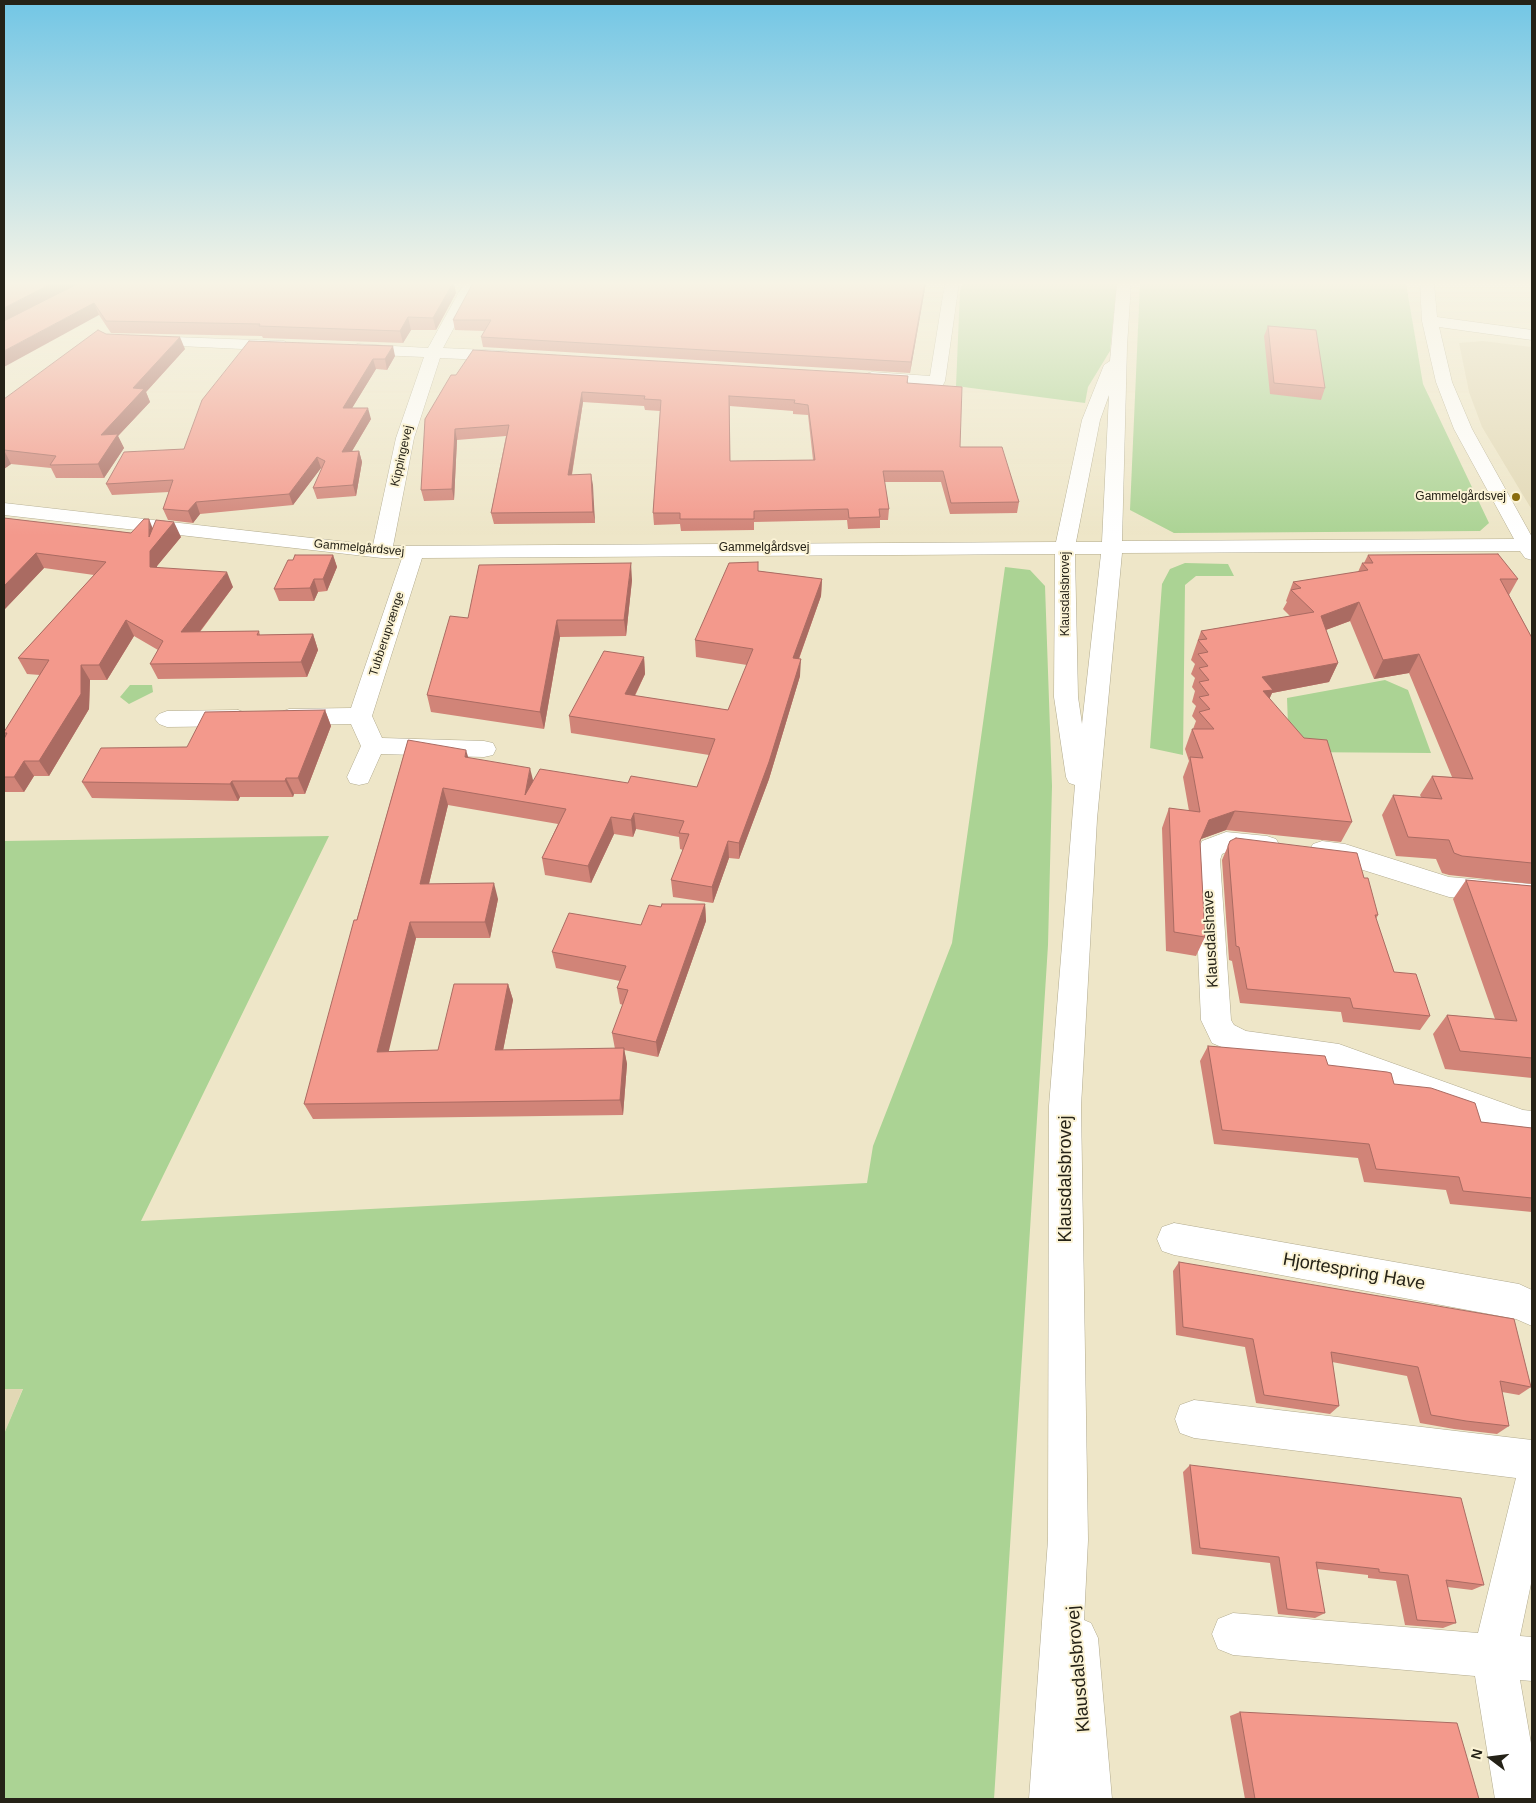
<!DOCTYPE html>
<meta charset="utf-8">
<style>
body{margin:0}
#map{position:relative;width:1536px;height:1803px;overflow:hidden;background:#eee6c8;font-family:Arial,sans-serif}
canvas{display:block}
.frame{position:absolute;inset:0;border:5px solid #252217;pointer-events:none}
.north{position:absolute;left:1466px;top:1733px;width:50px;height:50px;-webkit-text-stroke:4px #fbf3d5;paint-order:stroke;rotate:285deg;font-size:14px;font-weight:700;line-height:20px;text-align:center;color:#252217}
.north::after{content:'';display:block;margin:auto;width:18px;height:22px;background:#252217;clip-path:polygon(50% 0,100% 100%,50% 72%,0 100%)}
</style>
<div id="map">
<canvas width="1536" height="1803"></canvas>
<div class="frame"></div>
<div class="north">N</div>
</div>
<script>
const ctx = document.querySelector('canvas').getContext('2d');
ctx.lineJoin = 'round';
function fillPath(path, color) {
  ctx.fillStyle = color;
  ctx.fill(path, 'evenodd');
}
function poly(rows) {
  const path = new Path2D();
  for (const r of rows) {
    path.moveTo(r[0], r[1]);
    for (let i = 2; i < r.length; i += 2) path.lineTo(r[i], r[i + 1]);
  }
  return path;
}
function strokePath(path, color, width, dash) {
  ctx.strokeStyle = color;
  ctx.lineWidth = width;
  ctx.lineCap = dash ? 'butt' : 'round';
  ctx.setLineDash(dash || []);
  ctx.stroke(path);
}
function drawText(font, color, halo, rows, align = 'center') {
  ctx.font = font + ' Arial,sans-serif';
  ctx.lineWidth = 4;
  ctx.setLineDash([]);
  ctx.textBaseline = 'middle';
  ctx.strokeStyle = halo;
  ctx.fillStyle = color;
  for (const [text, x, y, turn = 0] of rows) {
    ctx.save();
    ctx.translate(x, y);
    ctx.rotate((+turn || 0) * Math.PI / 180);
    ctx.textAlign = isNaN(turn) ? turn : align;
    if (halo) ctx.strokeText(text, 0, 0);
    ctx.fillText(text, 0, 0);
    ctx.restore();
  }
}
const built = poly([
 [1483,341,1532,347,1532,510,1482,427,1469,392,1459,343],
 [23,1388,4,1434,4,1389]
]);
const green = poly([
 [962,283,1117,283,1110,351,1088,387,1085,403,956,386,960,290],
 [1140,283,1406,283,1423,384,1489,523,1480,531,1174,533,1130,510],
 [1185,563,1228,564,1234,576,1196,576,1185,585,1183,755,1150,748,1162,584,1170,569],
 [1005,567,1030,570,1045,586,1052,786,1048,945,994,1799,4,1799,4,1434,23,1389,4,1389,4,841,329,836,141,1221,867,1183,873,1146,952,943],
 [1385,680,1408,690,1431,753,1289,752,1287,698],
 [130,685,152,685,153,692,129,704,120,697]
]);
const minor = poly([
 [464,283,478,283,443,348,507,351,515,356,507,361,440,358,414,438,393,546,1056,542,1082,420,1104,365,1110,361,1117,283,1131,283,1127,346,1122,541,1514,539,1454,429,1436,382,1422,321,1420,283,1434,283,1437,317,1532,330,1532,340,1439,327,1452,382,1472,429,1532,537,1532,560,1525,558,1520,551,1122,553,1097,819,1081,1106,1088,1540,1084,1620,1091,1623,1098,1638,1112,1799,1029,1799,1048,1540,1049,1106,1075,785,1069,783,1066,777,1054,697,1055,554,422,558,372,716,382,738,484,741,493,743,496,749,493,755,484,757,381,754,368,783,359,785,350,783,347,777,361,746,351,724,289,725,281,722,277,717,281,712,289,709,351,708,402,558,382,558,4,515,4,503,373,545,396,438,424,357,357,354,349,349,357,344,428,348,464,283],
 [1109,395,1102,542,1076,542,1100,420,1109,395],
 [1075,554,1101,554,1082,724,1078,697,1075,554],
 [945,283,959,283,945,381,943,385,937,386,866,380,864,377,866,374,872,372,930,376,945,283],
 [145,336,284,341,292,346,284,351,139,344,137,341,145,336],
 [238,710,246,713,250,718,246,723,238,726,167,727,159,724,155,719,159,714,167,711,238,710],
 [1226,832,1267,836,1276,839,1280,846,1276,853,1267,856,1229,851,1222,854,1220,860,1231,1020,1234,1025,1246,1031,1339,1044,1523,1110,1532,1111,1532,1139,1523,1138,1338,1070,1243,1056,1212,1043,1201,1020,1194,860,1202,841,1226,832],
 [1322,841,1345,844,1449,877,1532,884,1532,904,1449,897,1344,864,1313,858,1309,851,1313,844,1322,841],
 [1174,1223,1519,1284,1532,1290,1532,1326,1516,1319,1174,1255,1162,1251,1157,1239,1162,1227,1174,1223],
 [1194,1400,1532,1440,1532,1579,1520,1636,1532,1637,1532,1681,1520,1680,1532,1749,1532,1799,1495,1799,1475,1676,1233,1655,1218,1649,1212,1634,1218,1619,1233,1613,1478,1633,1516,1478,1194,1438,1180,1433,1175,1419,1180,1405,1194,1400]
]);
const wall = poly([
 [4,283,456,293,436,330,411,330,403,343,263,338,262,336,111,333,99,315],
 [926,283,910,373,483,347,481,337,484,331,455,330,453,320],
 [1268,326,1325,388,1321,400,1270,394,1264,336],
 [106,334,185,349,146,392,150,402,118,436,124,448,104,478,56,478,51,468,11,464,4,469,4,399],
 [249,341,395,356,387,370,376,369,352,408,371,419,352,451,359,451,362,462,356,496,317,499,313,488,322,468,321,468,293,505,200,514,193,523,168,520,163,509,169,492,112,495,106,484,184,449],
 [451,375,908,376,908,383,960,447,1019,502,1017,513,950,514,941,482,884,482,889,509,888,520,880,520,880,528,848,529,847,520,754,522,754,530,681,531,680,524,654,525,653,513,660,411,645,410,644,406,583,402,572,475,591,474,595,523,494,524,491,513,506,436,457,440,454,500,424,501,421,490],
 [730,406,793,411,793,414,808,415,813,460,730,461],
 [4,518,131,533,153,528,181,537,157,566,157,567,233,587,200,632,259,631,260,635,313,634,318,650,307,677,158,679,150,664,158,650,134,636,107,680,90,680,89,709,49,776,34,776,24,792,4,792,4,739,5,736,4,732,40,675,27,674,18,658,94,575,44,568,4,610],
 [333,555,337,567,327,591,318,592,314,601,279,601,274,589,293,560],
 [1368,555,1518,579,1509,595,1532,638,1532,884,1449,875,1442,873,1436,859,1396,856,1382,815,1393,795,1421,797,1420,795,1432,776,1452,777,1409,673,1374,679,1350,621,1326,630,1338,663,1329,682,1272,693,1269,699,1352,822,1341,842,1226,830,1201,839,1200,842,1205,937,1196,956,1166,951,1162,828,1169,808,1189,811,1183,777,1189,761,1185,749,1192,729,1193,729,1196,721,1192,716,1196,706,1192,702,1195,691,1192,687,1195,678,1191,674,1195,664,1191,660,1201,631,1290,616,1283,609,1287,602,1286,601,1293,582,1358,572,1362,563,1364,563],
 [758,571,822,579,821,596,799,659,800,676,769,779,739,859,729,858,713,903,673,897,671,880,683,850,680,849,679,837,636,829,633,837,614,834,591,883,545,875,542,858,558,824,448,805,429,884,498,899,490,938,416,938,388,1051,438,1050,508,984,513,1000,503,1050,615,1049,612,1033,623,1005,620,1004,617,988,620,981,556,968,552,952,641,925,661,907,705,904,706,921,658,1057,624,1050,627,1064,623,1115,313,1119,304,1104,408,740,469,758,533,781,628,783,697,787,709,755,571,733,569,716,644,657,645,674,635,696,728,710,747,665,696,657,695,640],
 [632,580,626,636,560,637,544,729,431,712,427,695,468,618],
 [325,710,331,726,305,794,294,794,293,797,240,797,238,801,92,798,82,782,187,747],
 [1230,841,1364,878,1378,915,1376,919,1394,972,1430,1016,1420,1030,1343,1022,1341,1012,1240,1003,1232,961,1229,960,1222,860],
 [1466,880,1532,886,1532,1078,1445,1069,1433,1034,1447,1015,1495,1019,1453,899],
 [1208,1046,1328,1065,1394,1084,1481,1122,1532,1128,1532,1212,1450,1204,1446,1190,1364,1182,1358,1158,1214,1144,1200,1061],
 [1179,1262,1531,1387,1519,1395,1502,1392,1509,1426,1497,1434,1454,1429,1420,1423,1407,1376,1332,1362,1339,1406,1330,1414,1256,1403,1245,1347,1176,1335,1173,1271],
 [1190,1465,1484,1585,1472,1590,1447,1587,1456,1623,1443,1628,1405,1625,1396,1581,1368,1578,1368,1575,1317,1569,1325,1613,1315,1618,1278,1614,1270,1563,1192,1554,1183,1472],
 [1240,1712,1479,1799,1245,1799,1230,1716]
]);
const shadedWall = poly([
 [53,283,82,283,4,323,4,308],
 [453,283,454,283,456,293,436,330,433,318],
 [925,283,926,283,910,373,911,362],
 [94,303,99,315,4,367,4,351],
 [408,317,411,330,403,343,400,331],
 [180,337,185,349,146,392,150,402,118,436,124,448,104,478,98,464,101,435,133,388],
 [393,346,395,356,387,370,385,359],
 [373,359,376,369,346,418,343,408],
 [582,392,583,402,570,485,568,475],
 [368,408,371,419,345,463,342,452],
 [455,429,457,440,454,500,452,489],
 [4,450,11,464,4,469],
 [359,451,362,462,356,496,353,485],
 [317,457,321,468,293,505,289,494],
 [591,474,593,485,595,523,593,512],
 [196,502,200,514,193,523,188,511],
 [149,519,155,534,174,522,181,537,157,566,158,582,150,567],
 [36,553,44,568,4,610,4,586],
 [333,555,337,567,327,591,323,579],
 [631,563,632,580,626,636,624,620],
 [227,572,233,587,188,647,181,632],
 [314,579,318,592,314,601,310,588],
 [822,579,821,596,793,675,793,658],
 [1359,602,1350,621,1312,635,1321,616],
 [126,620,134,636,107,680,99,665],
 [557,620,560,637,544,729,540,712],
 [313,634,318,650,307,677,301,662],
 [1419,654,1409,673,1374,679,1383,660],
 [644,657,645,674,627,711,625,694],
 [801,659,800,676,769,779,739,859,739,843],
 [1338,663,1329,682,1272,693,1265,709,1262,677],
 [81,665,90,680,89,709,49,776,39,761],
 [325,710,331,726,305,794,298,778],
 [466,750,471,766,465,757],
 [24,761,34,776,24,792,14,777],
 [530,768,534,784,525,795],
 [286,778,294,794,293,797,285,781],
 [232,781,240,797,238,801,230,784],
 [443,788,448,805,425,900,420,884],
 [1235,811,1226,830,1201,839,1192,860,1209,820],
 [634,813,636,829,633,837,631,820],
 [611,817,614,834,591,883,588,866],
 [728,841,729,858,713,903,712,887],
 [494,883,498,899,490,938,485,922],
 [705,904,706,921,658,1057,656,1042],
 [410,922,416,938,385,1067,377,1052],
 [508,984,513,1000,500,1066,495,1050],
 [624,1048,627,1064,623,1115,620,1100]
]);
const building = poly([
 [4,283,53,283,4,308,4,283],
 [79,283,453,283,433,318,408,317,400,331,259,326,260,324,106,321,94,303,4,351,4,321,79,283],
 [473,283,925,283,911,362,481,337,491,320,453,320,473,283],
 [1268,326,1316,330,1325,388,1274,383,1268,326],
 [98,330,106,334,180,337,133,388,144,389,101,435,118,434,98,464,50,465,56,456,4,450,4,399,98,330],
 [249,341,393,346,385,359,373,359,343,408,368,408,342,452,359,451,353,485,313,488,325,461,317,457,289,494,196,502,188,511,163,509,173,480,106,484,124,452,184,449,202,400,249,341],
 [473,350,908,376,907,383,962,387,960,447,1002,447,1019,502,951,503,943,471,883,471,889,509,879,509,880,517,849,518,848,509,754,511,754,519,680,519,680,513,653,513,661,400,644,399,645,396,582,392,568,475,591,474,593,512,491,513,509,425,455,429,452,489,421,490,425,419,451,375,456,375,473,350],
 [729,396,795,400,794,403,808,405,815,460,730,461,729,396],
 [4,518,131,533,144,519,149,519,149,537,156,520,174,522,150,551,150,567,227,572,181,632,259,631,257,635,313,634,301,662,150,664,163,641,126,620,99,665,81,665,81,694,39,761,24,761,14,777,4,777,4,739,7,733,4,733,4,732,49,660,18,658,106,562,36,553,4,586,4,518],
 [1498,554,1518,579,1500,579,1532,638,1532,863,1462,856,1454,853,1449,840,1408,837,1393,795,1442,799,1432,776,1473,779,1419,654,1383,660,1359,602,1321,616,1338,663,1262,677,1273,690,1263,691,1304,738,1327,740,1352,822,1235,811,1209,820,1200,841,1205,937,1174,932,1169,808,1200,812,1190,757,1203,758,1192,729,1214,729,1199,712,1210,709,1199,697,1209,695,1199,682,1209,680,1199,668,1208,666,1198,654,1208,652,1198,640,1207,639,1201,631,1314,612,1291,590,1301,588,1293,582,1368,570,1362,563,1373,563,1368,555,1498,554],
 [295,555,333,555,323,579,314,579,310,588,274,589,288,560,293,560,295,555],
 [758,562,758,571,822,579,793,658,801,659,769,762,739,843,728,841,712,887,671,880,689,834,679,833,684,821,634,813,631,820,611,817,588,866,542,858,566,809,443,788,420,884,494,883,485,922,410,922,377,1052,438,1050,454,984,508,984,495,1050,624,1048,620,1100,304,1104,354,920,357,920,408,740,466,750,465,757,530,768,525,795,540,769,628,783,631,776,697,787,715,739,569,716,604,651,644,657,625,694,728,710,753,649,695,640,729,563,758,562],
 [631,563,624,620,557,620,540,712,427,695,450,616,468,618,479,565,631,563],
 [325,710,298,778,286,778,285,781,232,781,230,784,82,782,101,748,187,747,205,712,325,710],
 [1236,838,1357,853,1364,878,1368,878,1378,915,1375,915,1394,972,1416,974,1430,1016,1353,1008,1350,998,1247,989,1239,947,1236,946,1228,846,1230,841,1236,838],
 [1466,880,1532,886,1532,1058,1460,1051,1447,1015,1517,1021,1466,880],
 [662,904,705,904,656,1042,612,1033,628,990,617,988,626,966,552,952,569,913,641,925,649,905,661,907,662,904],
 [1208,1046,1325,1056,1328,1065,1387,1072,1391,1073,1394,1084,1431,1088,1475,1103,1481,1122,1532,1128,1532,1198,1463,1191,1459,1177,1376,1169,1369,1144,1222,1130,1208,1046],
 [1179,1262,1514,1319,1531,1387,1500,1381,1509,1426,1466,1421,1431,1415,1418,1367,1331,1352,1339,1406,1264,1395,1253,1339,1183,1327,1179,1262],
 [1190,1465,1461,1498,1484,1585,1446,1580,1456,1623,1417,1620,1408,1575,1379,1572,1379,1569,1316,1562,1325,1613,1287,1609,1279,1557,1200,1548,1190,1465],
 [1240,1712,1457,1723,1479,1799,1255,1799,1240,1712]
]);
const markers = [
 [1516,497,5,"#8a6c0c"]
];
const farStreetnames = [
 ["Kippingevej",402,456,-77],
 ["Gammelgårdsvej",359,548,5],
 ["Gammelgårdsvej",764,548],
 ["Klausdalsbrovej",1066,594,-90],
 ["Tubberupvænge",387,634,-72]
];
const farPoinames = [
 ["Gammelgårdsvej",1506,497]
];
const streetNames = [
 ["Klausdalshave",1211,939,-93]
];
const nearStreetnames = [
 ["Klausdalsbrovej",1066,1179,-90],
 ["Hjortespring Have",1354,1272,10],
 ["Klausdalsbrovej",1079,1669,-95]
];
fillPath(built, '#e2d8b5');
fillPath(green, '#abd394');
strokePath(minor, '#b1aa8e', 1);
fillPath(minor, '#fff');
fillPath(wall, '#d18478');
fillPath(shadedWall, '#aa6b62');
fillPath(building, '#f3998c');
strokePath(building, '#aa6b62', 1);
const sky = ctx.createLinearGradient(0, 0, 0, 535);
sky.addColorStop(0, '#72c6e5');
sky.addColorStop(0.53, '#f7f4e6');
sky.addColorStop(1, '#f7f4e600');
ctx.fillStyle = sky;
ctx.fillRect(0, 0, 1536, 535);
for (const [x, y, r, color] of markers) {
  const dot = new Path2D();
  dot.arc(x, y, r, 0, 2 * Math.PI);
  ctx.fillStyle = color;
  ctx.fill(dot);
  strokePath(dot, '#fbf3d5', 2);
}
drawText('12px', '#252217', '#fbf3d5', farStreetnames);
drawText('12px', '#252217', '#fbf3d5', farPoinames, 'right');
drawText('15px', '#252217', '#fbf3d5', streetNames);
drawText('18px', '#252217', '#fbf3d5', nearStreetnames);
</script>
